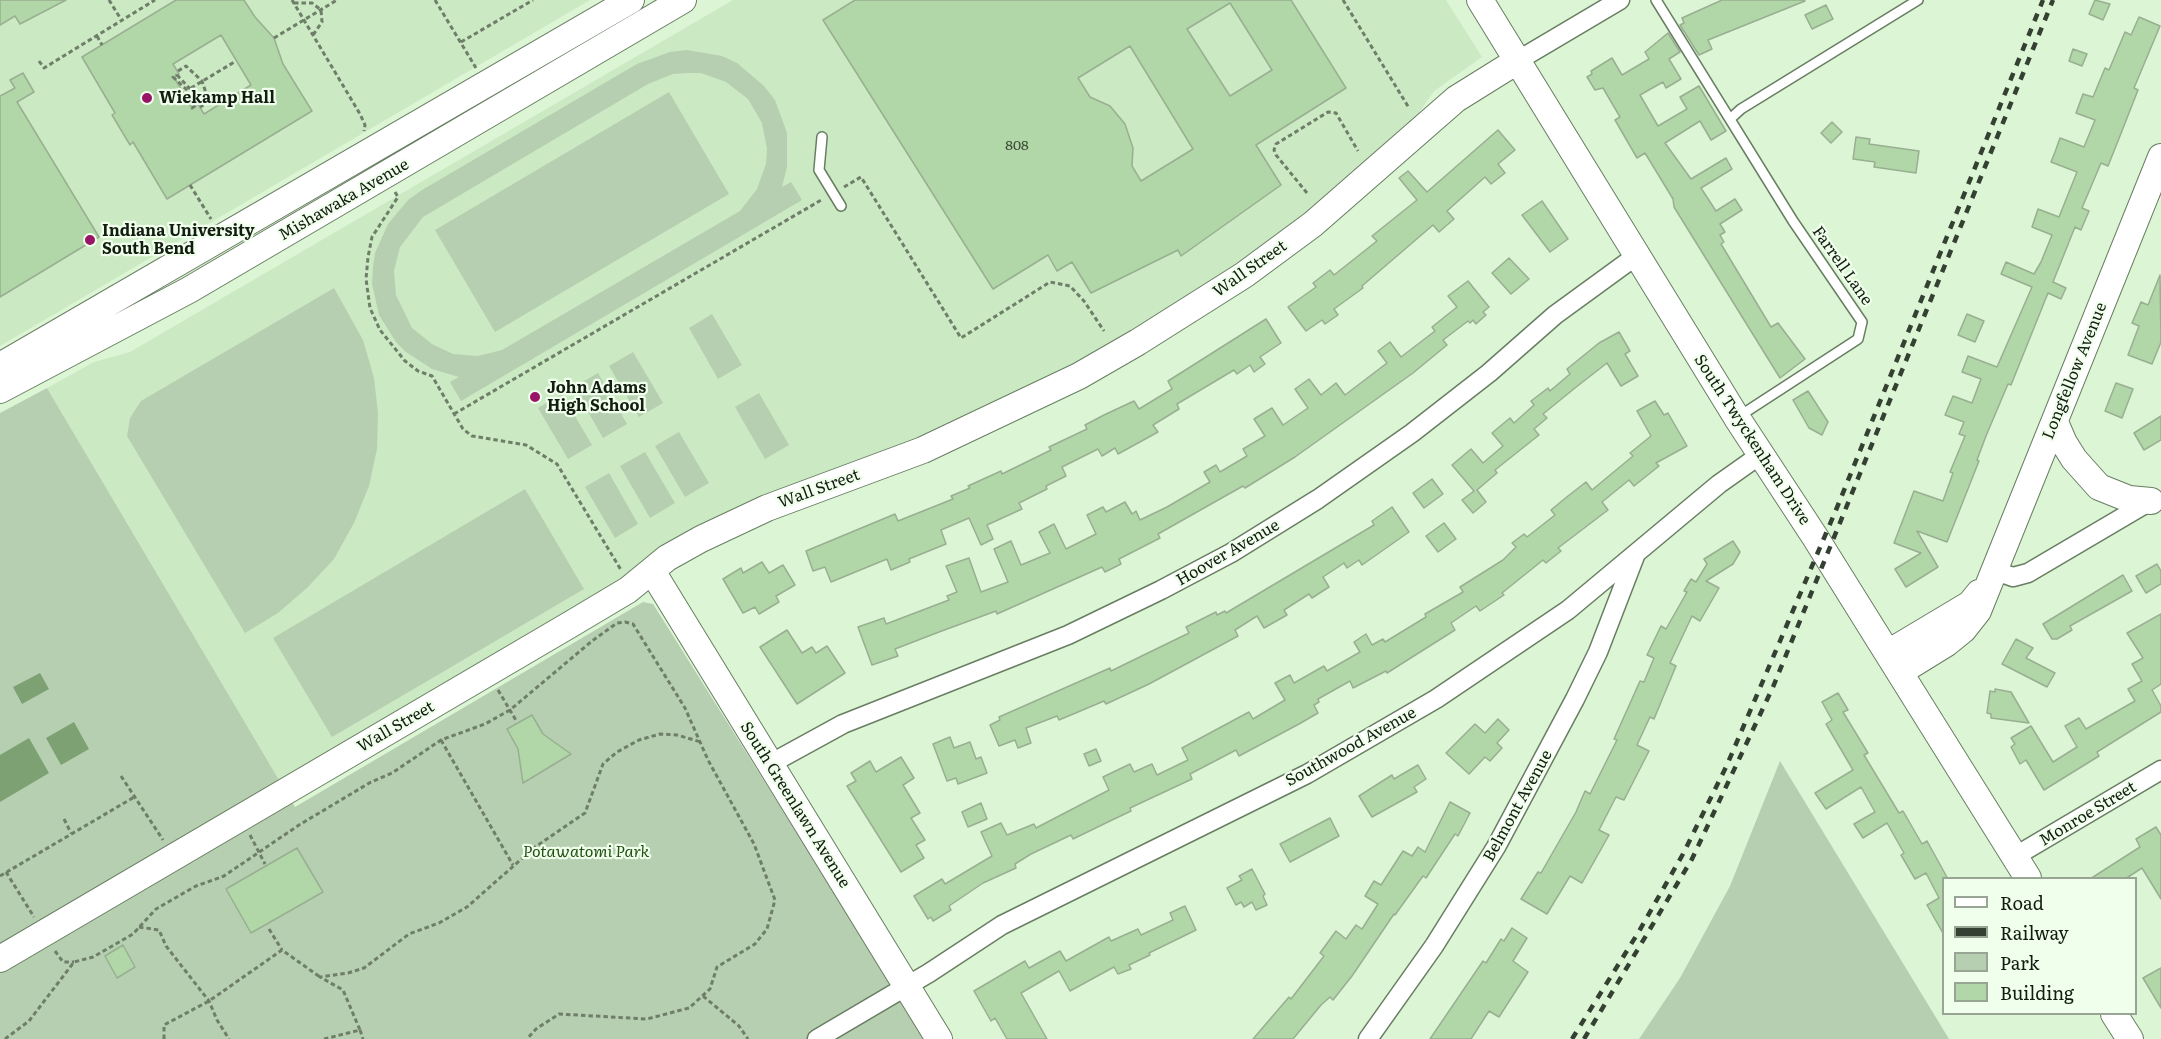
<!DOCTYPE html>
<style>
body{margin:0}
#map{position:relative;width:2161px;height:1039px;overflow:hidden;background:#dcf5d5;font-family:Literata,serif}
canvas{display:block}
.legend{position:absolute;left:1942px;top:877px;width:195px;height:138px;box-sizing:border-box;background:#f0ffec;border:2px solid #98a494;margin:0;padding:8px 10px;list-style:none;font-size:18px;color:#131c11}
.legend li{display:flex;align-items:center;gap:12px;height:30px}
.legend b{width:30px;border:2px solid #98a494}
</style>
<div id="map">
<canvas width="2161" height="1039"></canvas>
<ul class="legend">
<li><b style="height:8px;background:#fff"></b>Road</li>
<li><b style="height:8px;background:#344031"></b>Railway</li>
<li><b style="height:16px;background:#b7cfb1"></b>Park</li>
<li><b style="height:16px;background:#b1d6a7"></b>Building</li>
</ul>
</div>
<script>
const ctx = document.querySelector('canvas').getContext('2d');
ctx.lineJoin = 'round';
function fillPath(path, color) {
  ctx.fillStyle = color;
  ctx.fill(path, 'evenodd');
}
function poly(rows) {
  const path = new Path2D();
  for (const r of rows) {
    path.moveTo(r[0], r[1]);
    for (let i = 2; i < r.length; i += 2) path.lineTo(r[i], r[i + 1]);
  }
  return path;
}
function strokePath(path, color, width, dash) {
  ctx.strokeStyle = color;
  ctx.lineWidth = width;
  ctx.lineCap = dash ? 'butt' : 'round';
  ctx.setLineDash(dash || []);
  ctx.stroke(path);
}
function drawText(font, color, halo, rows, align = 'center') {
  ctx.font = font + ' Literata,serif';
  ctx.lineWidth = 4.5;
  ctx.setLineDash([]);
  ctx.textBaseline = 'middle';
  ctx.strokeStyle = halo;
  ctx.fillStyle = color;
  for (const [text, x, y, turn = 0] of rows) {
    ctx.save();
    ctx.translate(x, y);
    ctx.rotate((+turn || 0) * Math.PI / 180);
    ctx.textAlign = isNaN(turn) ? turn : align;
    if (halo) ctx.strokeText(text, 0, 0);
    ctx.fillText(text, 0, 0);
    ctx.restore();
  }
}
const built = poly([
 [0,0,590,0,0,346],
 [733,0,1446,0,1482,57,1434,91,1404,134,1337,192,1238,267,1080,366,612,586,279,780,47,388,94,362,130,352]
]);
const green = poly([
 [687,50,722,56,737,63,764,86,775,100,787,133,787,167,782,187,791,182,802,200,461,401,450,382,459,377,432,369,406,352,396,342,379,315,372,284,373,267,375,253,388,224,408,200,422,190,637,64,670,52],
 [688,73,701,73,726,82,748,99,762,123,767,149,766,164,757,189,740,211,502,350,478,356,453,354,432,344,412,328,396,295,394,271,400,247,423,217,648,84,673,74],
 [669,92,729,194,495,332,435,230],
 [334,288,363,340,374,378,378,413,377,449,369,486,354,523,334,559,307,588,278,613,245,633,127,436,130,418,141,401],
 [712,314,742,365,718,379,689,328],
 [633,352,663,403,639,417,609,366],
 [598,373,627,424,603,438,574,387],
 [47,388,295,807,643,602,653,604,926,1039,0,1039,0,413],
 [759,393,789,445,765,459,735,407],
 [562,394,592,445,568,459,538,408],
 [679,432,709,483,685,497,655,446],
 [645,452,675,503,650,518,620,466],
 [609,473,638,524,615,538,585,487],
 [525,489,584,589,332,737,273,638],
 [1780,761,1949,1039,1639,1039,1680,978,1730,886]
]);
const water = poly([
 [40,673,49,689,22,704,13,687],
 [74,722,89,749,61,765,46,738],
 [29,738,49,773,0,802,0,755]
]);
const building = poly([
 [0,0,66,0,20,24,15,16,0,25,0,0],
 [176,0,244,0,255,17,274,38,283,64,312,111,167,199,133,142,130,145,112,115,115,113,82,57,176,0],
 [221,35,251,85,204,114,198,104,192,108,174,77,179,74,173,64,221,35],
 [855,0,1291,0,1346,88,1256,145,1281,185,1181,256,1178,250,1091,293,1072,262,1057,271,1048,255,993,289,823,20,855,0],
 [1230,3,1272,70,1230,96,1187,29,1230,3],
 [1130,46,1193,149,1141,181,1132,166,1133,148,1125,124,1110,106,1090,97,1078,78,1130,46],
 [1722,0,1804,0,1805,1,1708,40,1712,49,1699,55,1680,25,1684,23,1682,18,1722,0],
 [2095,0,2110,4,2103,20,2089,14,2095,0],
 [1826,5,1833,19,1812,29,1805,15,1826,5],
 [2139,17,2160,26,2134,88,2138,90,2120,136,2108,166,2101,163,2082,208,2089,211,2081,230,2075,227,2053,282,2066,288,2061,299,2048,293,2011,385,2008,384,1986,436,1977,460,1979,461,1947,542,1917,531,1938,567,1906,587,1895,569,1921,553,1894,543,1914,491,1943,501,1953,473,1950,472,1965,436,1959,434,1964,422,1945,415,1953,396,1972,403,1981,379,1962,372,1968,356,1997,367,2032,287,2001,274,2006,262,2034,274,2041,262,2052,235,2032,227,2038,209,2059,217,2077,172,2051,162,2055,152,2060,138,2084,147,2095,120,2076,113,2083,94,2093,97,2105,68,2109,70,2125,32,2131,35,2139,17],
 [1668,33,1680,52,1669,59,1681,79,1666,88,1663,82,1640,95,1658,126,1687,109,1680,97,1699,86,1726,131,1711,140,1700,121,1665,143,1691,179,1726,158,1732,169,1701,188,1716,211,1735,199,1742,210,1720,224,1725,232,1720,235,1724,242,1721,244,1771,327,1778,323,1805,359,1780,378,1674,207,1673,199,1645,153,1637,158,1615,120,1620,117,1603,88,1595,90,1587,77,1592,74,1591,71,1612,58,1622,75,1649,59,1645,52,1668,33],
 [2073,49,2087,54,2082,66,2069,61,2073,49],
 [23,73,34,92,17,102,99,237,0,297,0,96,15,88,10,80,23,73],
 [1832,122,1842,132,1831,143,1821,133,1832,122],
 [1498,130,1515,150,1498,164,1505,173,1491,184,1485,177,1447,211,1454,219,1439,232,1433,225,1362,286,1363,288,1334,309,1338,315,1325,324,1322,320,1306,331,1288,307,1316,287,1313,283,1330,270,1334,275,1377,241,1372,236,1417,200,1399,178,1408,171,1427,192,1498,130],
 [1856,137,1870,139,1869,144,1919,151,1916,173,1874,167,1875,162,1853,159,1856,137],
 [1542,201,1568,239,1550,252,1522,215,1542,201],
 [1509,258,1529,279,1511,294,1492,273,1509,258],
 [2160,275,2161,342,2152,364,2128,355,2139,326,2132,323,2141,302,2148,305,2160,275],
 [1468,281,1489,307,1483,312,1486,315,1476,324,1473,320,1470,323,1468,321,1443,340,1447,345,1413,373,1295,457,1245,488,1243,486,1158,534,1160,538,1119,559,1121,564,1105,572,1102,567,997,614,996,611,939,632,895,649,898,656,872,665,858,627,884,618,886,624,949,600,947,596,957,592,946,566,969,558,981,592,1008,582,994,549,1011,541,1021,565,1050,553,1039,532,1054,524,1066,549,1096,534,1087,515,1103,507,1106,512,1125,502,1132,514,1136,511,1140,520,1167,507,1210,482,1204,472,1216,465,1220,472,1247,456,1243,449,1265,436,1254,419,1272,408,1283,425,1308,408,1295,389,1309,379,1321,395,1336,383,1345,395,1387,363,1378,351,1390,342,1401,357,1435,331,1432,327,1457,307,1448,296,1468,281],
 [1967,314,1984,321,1975,342,1958,335,1967,314],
 [1266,319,1281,343,1260,357,1265,364,1254,372,1250,365,1237,374,1234,370,1177,404,1179,409,1153,425,1158,432,1118,454,1115,448,1102,456,1098,449,1062,467,1066,476,1046,486,1047,489,1019,503,1022,509,987,525,993,539,981,545,969,518,941,530,946,544,909,559,910,562,891,570,887,559,831,582,825,567,813,571,806,551,895,514,898,521,953,499,951,496,970,488,968,486,1001,471,1002,474,1051,450,1049,447,1087,429,1085,425,1104,415,1134,401,1139,409,1172,389,1168,381,1266,319],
 [1619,332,1630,351,1625,354,1638,376,1621,386,1607,363,1575,388,1543,414,1547,418,1534,429,1539,435,1495,470,1497,473,1477,490,1486,502,1473,513,1462,500,1474,491,1452,465,1471,449,1483,463,1503,446,1492,433,1510,418,1514,423,1534,405,1531,401,1548,388,1550,391,1570,374,1567,369,1599,343,1619,332],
 [2116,383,2133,389,2122,418,2105,411,2116,383],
 [1808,391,1828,422,1822,435,1809,428,1793,400,1808,391],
 [1655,401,1664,415,1668,413,1687,446,1656,463,1659,466,1634,486,1629,480,1602,502,1608,510,1558,548,1561,551,1546,563,1543,560,1502,593,1504,595,1480,611,1476,606,1451,623,1455,630,1387,673,1386,671,1353,688,1350,681,1318,699,1319,702,1314,705,1318,713,1299,724,1239,756,1236,750,1190,774,1192,779,1130,808,1131,811,1110,821,1073,839,1071,835,1031,854,1015,864,1016,868,983,883,949,906,951,910,933,921,931,917,928,919,914,896,942,879,945,884,992,856,981,832,1001,823,1007,835,1034,824,1036,828,1109,790,1103,777,1130,764,1134,772,1152,764,1157,775,1188,760,1182,748,1249,712,1253,719,1285,700,1275,683,1290,675,1294,683,1324,666,1327,671,1360,652,1354,642,1366,634,1372,645,1383,639,1385,642,1426,617,1425,614,1463,592,1460,587,1503,560,1516,547,1512,543,1524,534,1527,537,1555,515,1551,510,1568,496,1586,482,1592,490,1633,456,1630,453,1651,436,1637,411,1655,401],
 [2161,416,2161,440,2144,450,2134,433,2161,416],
 [1432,479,1443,494,1424,508,1413,493,1432,479],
 [1392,507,1409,532,1362,565,1359,560,1347,568,1344,563,1323,577,1329,587,1312,598,1309,594,1284,610,1287,615,1264,628,1257,616,1235,630,1238,636,1149,684,1106,704,1104,701,1059,720,1057,716,1026,728,1031,743,1018,748,1015,740,999,746,990,725,1000,720,999,717,1110,668,1111,671,1189,633,1186,627,1216,612,1217,615,1225,611,1226,613,1374,525,1372,521,1392,507],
 [1444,523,1456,539,1438,552,1426,536,1444,523],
 [1733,541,1740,552,1733,564,1706,581,1719,588,1700,621,1692,616,1670,663,1676,666,1654,719,1650,717,1637,745,1649,751,1624,800,1616,797,1599,830,1609,835,1582,883,1570,876,1547,914,1521,899,1538,872,1541,873,1576,812,1585,791,1590,794,1617,740,1614,739,1640,681,1644,682,1654,658,1647,655,1661,626,1666,629,1687,592,1684,591,1691,579,1696,582,1707,564,1704,559,1733,541],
 [762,562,769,573,783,565,795,585,776,596,779,602,759,614,755,607,743,613,723,579,741,568,743,573,762,562],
 [2157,564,2161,571,2161,584,2146,593,2136,576,2157,564],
 [2123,575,2132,591,2070,626,2072,630,2057,639,2052,639,2043,624,2123,575],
 [2161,614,2161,684,2152,690,2161,706,2161,712,2097,752,2099,756,2044,790,2026,760,2020,764,2011,747,2015,744,2011,738,2031,726,2053,762,2077,747,2065,726,2079,718,2086,729,2135,701,2128,689,2142,681,2132,664,2143,658,2127,633,2161,614],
 [787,630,802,653,812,647,816,653,827,646,845,673,797,704,760,647,787,630],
 [2016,639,2033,648,2026,658,2055,673,2047,687,2002,664,2016,639],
 [1995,689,2011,692,2029,723,1991,718,1991,714,1987,713,1990,691,1995,692,1995,689],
 [1838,693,1848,710,1843,712,1868,753,1864,755,1899,813,1903,811,1922,844,1927,841,1948,879,1944,879,1944,935,1927,905,1939,898,1926,873,1915,879,1901,855,1904,853,1887,823,1863,838,1854,824,1875,812,1861,787,1826,809,1815,793,1853,770,1826,724,1832,720,1822,702,1838,693],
 [532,715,543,734,571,754,523,783,518,749,507,729,532,715],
 [1498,719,1509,730,1497,743,1502,748,1490,761,1485,757,1469,774,1446,753,1475,724,1485,733,1498,719],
 [950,737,954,748,970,742,976,759,981,757,987,773,958,784,956,778,947,781,933,744,950,737],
 [1096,749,1101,761,1089,766,1084,754,1096,749],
 [901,757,914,778,903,785,920,813,911,818,925,840,916,845,924,858,901,872,847,786,856,781,851,773,870,761,876,772,901,757],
 [1418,765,1426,779,1414,787,1417,792,1372,817,1359,796,1392,775,1394,779,1418,765],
 [1450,802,1470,813,1458,836,1455,834,1426,878,1423,876,1395,915,1394,914,1352,976,1333,1000,1330,997,1321,1005,1293,1039,1253,1039,1289,997,1291,999,1324,956,1320,953,1336,931,1346,939,1356,925,1362,929,1378,904,1365,896,1374,881,1381,885,1403,851,1412,856,1418,847,1425,852,1450,802],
 [981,803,987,819,968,827,962,812,981,803],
 [1330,818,1339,836,1290,862,1280,844,1330,818],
 [2156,827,2161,835,2161,899,2142,868,2125,879,2090,879,2140,847,2136,839,2156,827],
 [297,848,323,892,251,933,226,889,297,848],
 [1252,869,1265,894,1263,896,1267,905,1256,910,1252,902,1244,907,1241,902,1236,905,1227,888,1242,880,1239,876,1252,869],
 [1185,906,1196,930,1149,953,1150,955,1129,965,1131,969,1118,974,1114,967,1070,991,1059,971,1021,993,1047,1039,1007,1039,995,1018,991,1021,974,991,1025,961,1029,968,1060,951,1066,961,1109,937,1111,941,1138,929,1141,935,1173,920,1170,913,1185,906],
 [1512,928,1527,938,1513,961,1528,972,1499,1017,1489,1011,1471,1039,1430,1039,1483,961,1486,963,1501,939,1504,941,1512,928],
 [123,945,135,967,117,978,105,956,123,945],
 [2161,968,2161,1008,2143,978,2161,968]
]);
const path = poly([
 [109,0,122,21],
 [292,0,360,114,365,125,364,131],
 [435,0,476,68],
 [1343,0,1409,108],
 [294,3,312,3,321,10,322,22,313,35],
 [97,36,102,45],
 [274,38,337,0],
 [461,42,533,0],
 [39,61,44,68,155,0],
 [178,71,186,66,202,81,209,102,200,107],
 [177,75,193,92,196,105,192,108,186,89,173,77,177,75],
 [191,88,236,61],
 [190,185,211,219],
 [844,187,861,177,961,338,1050,282,1070,286,1084,301,1104,331],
 [395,192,398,197,372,237,368,257,366,279,370,308,380,330,405,361,418,371,432,376,463,429,472,436,526,445,557,464,621,570],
 [1307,193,1276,155,1274,150,1276,144,1328,112,1336,113,1358,151],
 [454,414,823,199],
 [498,690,517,722],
 [441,740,513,865],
 [121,776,163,840],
 [64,819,71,833],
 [250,835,265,864],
 [6,872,34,917],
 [0,876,136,796],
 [139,927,159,930,166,946,209,1001,217,1020,229,1039],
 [269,929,282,950],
 [55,951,63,962,74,962],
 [703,996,739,1026,748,1039],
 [360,1030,363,1039],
 [5,1039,29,1021,74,962,93,957,133,934,156,909,196,886,224,876,299,825,371,782,392,773,441,740,485,724,510,710,592,641,617,623,625,622,633,624,685,708,708,760,754,844,775,900,767,929,755,944,717,967,710,989,689,1008,647,1019,559,1014,536,1029,527,1039],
 [164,1039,164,1025,209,1001,282,950,320,977],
 [324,1039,360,1030,343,990,320,977,348,973,364,968,409,934,439,923,467,907,535,847,585,813,603,764,617,752,639,740,660,734,677,735,701,742]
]);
const lane = poly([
 [1656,0,1793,221,1862,322,1858,339,1738,417],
 [1730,119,1741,109,1918,0],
 [822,137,819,170,841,206]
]);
const street = poly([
 [1517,61,1620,0],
 [1993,570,2013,577,2028,573,2152,500],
 [770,764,843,724,1068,635,1161,590,1231,553,1318,499,1412,433,1489,373,1555,315,1636,256],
 [2014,857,2161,770],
 [817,1039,929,973,1002,925,1307,774,1436,699,1568,610,1719,484,1760,455],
 [1368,1039,1434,946,1496,847,1575,699,1598,652,1635,556]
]);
const secondary = poly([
 [1480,0,1737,418,1815,537,2028,878],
 [0,366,631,0],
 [0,390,189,290,683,0],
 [2055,422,2064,443,2074,459,2099,487,2129,499,2151,501],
 [652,571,939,1039],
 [1888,653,1970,604,1979,593],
 [1900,672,1947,643,1963,630,1978,611,2161,157],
 [0,959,571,624,628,590,667,558,701,539,767,508,923,450,1079,376,1138,342,1244,275,1313,224,1456,99,1517,61],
 [2114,1014,2130,1039]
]);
const rail = poly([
 [1572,1039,1638,933,1683,854,1727,765,1836,510,2043,0],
 [1584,1039,1692,859,1773,687,2053,0]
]);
const markers = [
 [147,98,6,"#991367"],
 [90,240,6,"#991367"],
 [535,397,6,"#991367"]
];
const numberNames = [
 ["808",1017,146]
];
const poiNames = [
 ["Wiekamp Hall",159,98],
 ["Indiana University",102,231],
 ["South Bend",102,249],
 ["John Adams",547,388],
 ["High School",547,406]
];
const streetNames = [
 ["Mishawaka Avenue",344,200,-30],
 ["Farrell Lane",1842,266,55],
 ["Wall Street",1250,269,-35],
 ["Longfellow Avenue",2075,371,-68],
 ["South Twyckenham Drive",1752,440,57],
 ["Wall Street",819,489,-20],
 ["Hoover Avenue",1228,553,-30],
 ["Wall Street",396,727,-30],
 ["Southwood Avenue",1351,747,-29],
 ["South Greenlawn Avenue",795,805,58],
 ["Belmont Avenue",1518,806,-61],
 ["Monroe Street",2088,814,-31]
];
const parkNames = [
 ["Potawatomi Park",586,852]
];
fillPath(built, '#cbe9c3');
fillPath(green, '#b7cfb1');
fillPath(water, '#7ea174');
fillPath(building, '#b1d6a7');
strokePath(building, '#98af91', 1.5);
strokePath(lane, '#687e62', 12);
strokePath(street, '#687e62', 21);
strokePath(secondary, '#687e62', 28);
strokePath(path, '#6e7e69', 3, [4.5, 3]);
strokePath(lane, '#fff', 9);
strokePath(street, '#fff', 18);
strokePath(secondary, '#fff', 26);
strokePath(rail, '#344031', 4.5, [8, 8]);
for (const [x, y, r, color] of markers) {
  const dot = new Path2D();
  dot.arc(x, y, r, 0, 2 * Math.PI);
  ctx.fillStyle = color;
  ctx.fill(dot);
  strokePath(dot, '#f0ffec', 2);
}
drawText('14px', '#3a4a36', null, numberNames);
drawText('bold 16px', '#131c11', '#f0ffec', poiNames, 'left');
drawText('16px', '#131c11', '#f0ffec', streetNames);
drawText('italic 16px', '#225012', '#f0ffec', parkNames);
</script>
